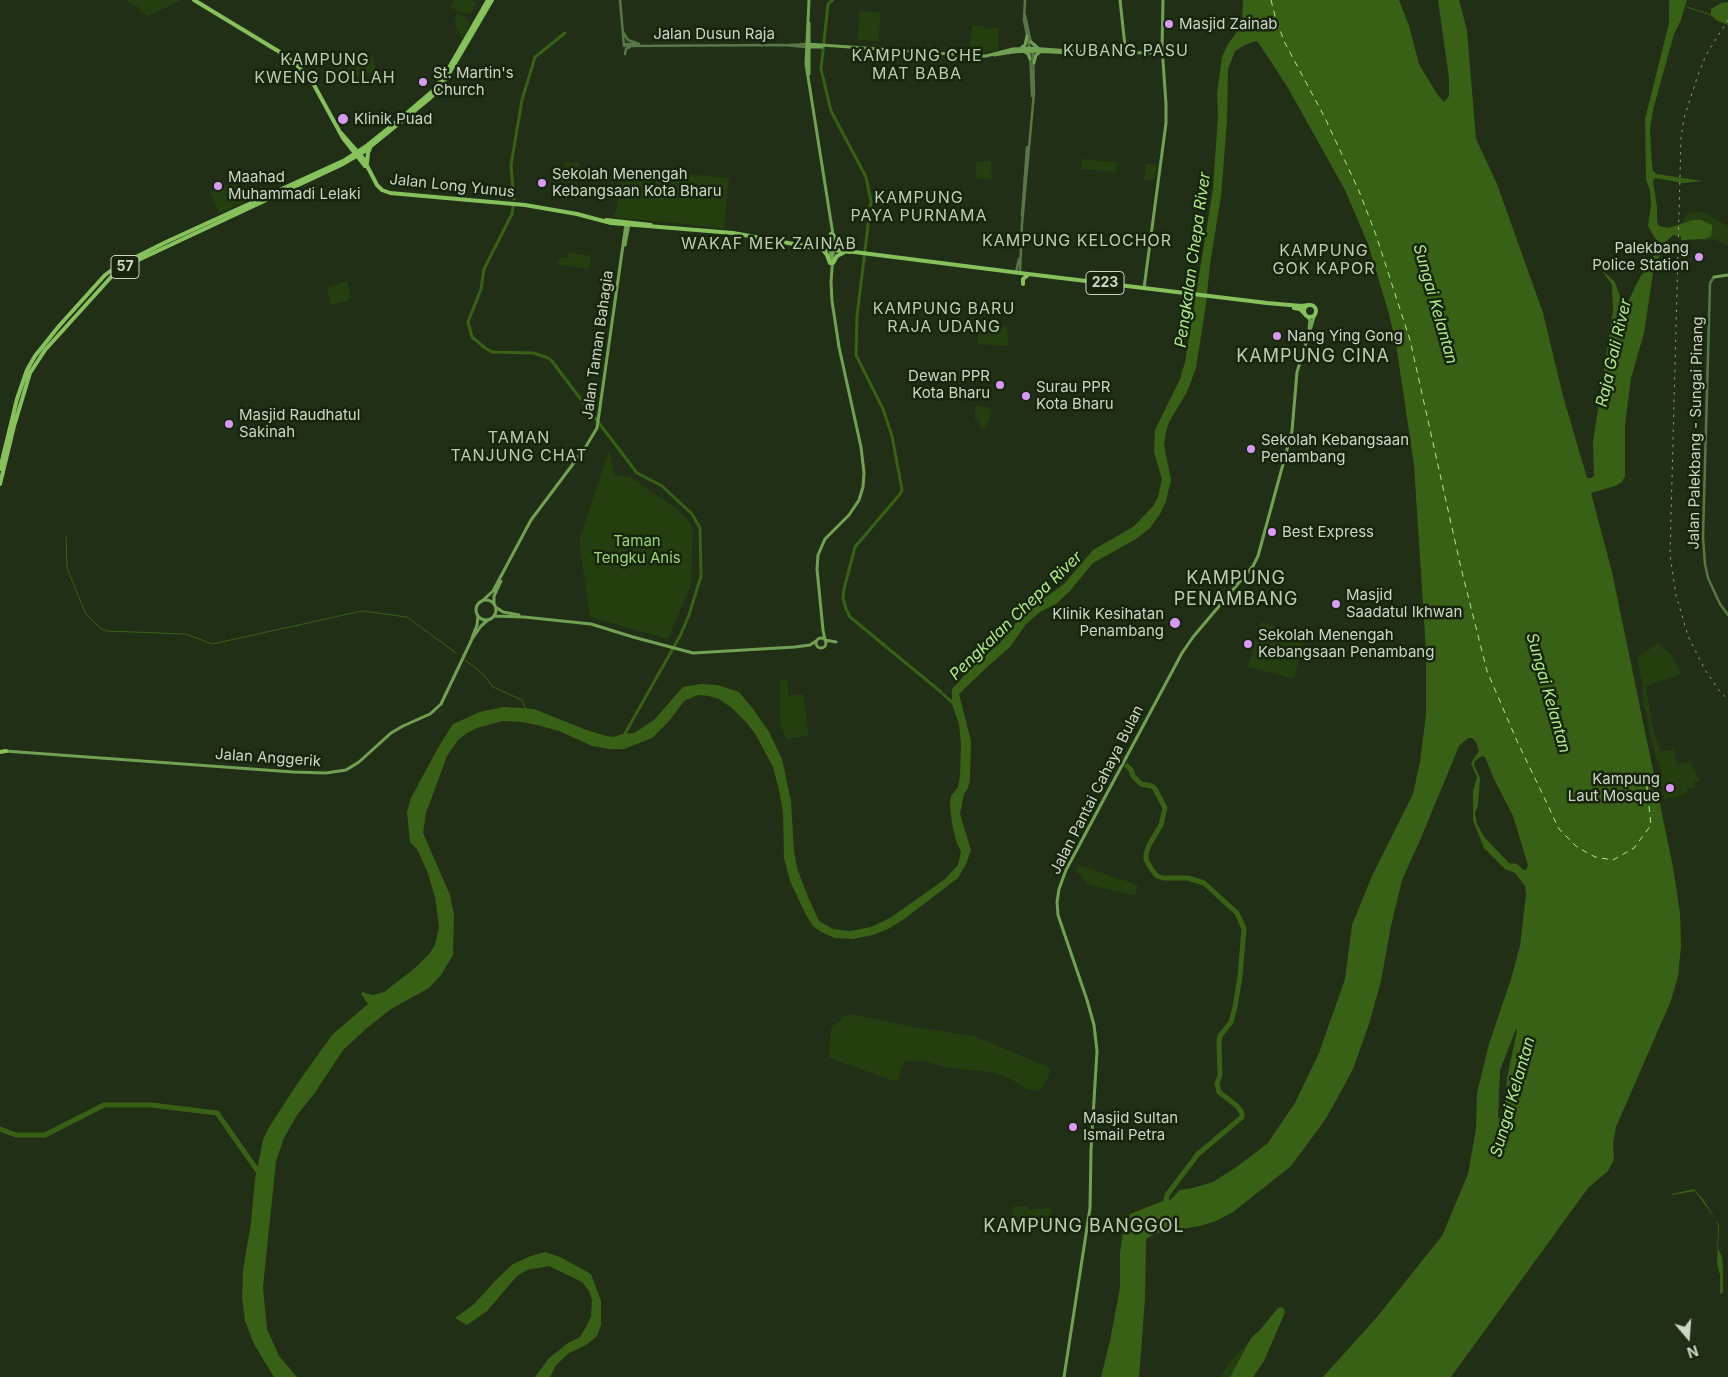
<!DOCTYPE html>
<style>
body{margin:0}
#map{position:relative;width:1728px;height:1377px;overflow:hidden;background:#212f17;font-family:Inter,sans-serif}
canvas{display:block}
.north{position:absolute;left:1663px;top:1312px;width:50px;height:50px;-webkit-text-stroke:4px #17250d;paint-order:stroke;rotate:162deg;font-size:14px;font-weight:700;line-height:20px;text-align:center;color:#ccd6c6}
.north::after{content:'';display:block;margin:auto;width:18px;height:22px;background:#ccd6c6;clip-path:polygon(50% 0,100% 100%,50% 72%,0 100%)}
</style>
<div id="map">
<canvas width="1728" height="1377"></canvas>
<div class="north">N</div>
</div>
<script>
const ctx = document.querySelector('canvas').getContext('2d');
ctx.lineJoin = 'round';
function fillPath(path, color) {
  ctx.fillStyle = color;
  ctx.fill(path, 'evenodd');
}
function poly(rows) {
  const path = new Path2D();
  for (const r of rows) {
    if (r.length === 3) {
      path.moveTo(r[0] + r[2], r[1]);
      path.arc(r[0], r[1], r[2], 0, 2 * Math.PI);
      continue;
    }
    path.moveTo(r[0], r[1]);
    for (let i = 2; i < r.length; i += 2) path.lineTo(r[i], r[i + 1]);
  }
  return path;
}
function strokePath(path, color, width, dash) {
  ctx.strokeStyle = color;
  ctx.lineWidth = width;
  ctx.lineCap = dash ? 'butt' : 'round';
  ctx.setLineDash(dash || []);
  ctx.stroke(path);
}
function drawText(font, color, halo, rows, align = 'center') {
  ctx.font = font + ' Inter,sans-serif';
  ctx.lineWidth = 5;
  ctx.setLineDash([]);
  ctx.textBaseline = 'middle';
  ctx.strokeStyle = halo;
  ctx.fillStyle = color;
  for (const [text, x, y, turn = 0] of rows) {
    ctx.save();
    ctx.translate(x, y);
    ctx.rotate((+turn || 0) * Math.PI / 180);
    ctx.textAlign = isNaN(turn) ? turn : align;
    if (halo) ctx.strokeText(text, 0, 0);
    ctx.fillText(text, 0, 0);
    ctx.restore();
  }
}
const green = poly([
 [125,0,182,0,148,16,139,10,137,5,136,7],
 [455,0,470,0,475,2,476,4,471,13,464,14,452,8,451,4],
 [859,11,880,12,879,41,858,40],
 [458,14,465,17,470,24,462,39,455,24,456,15],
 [972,25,983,26,985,29,998,28,998,50,983,52,970,50],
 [363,56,373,56,376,71,348,79,346,70],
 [1082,159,1117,163,1116,172,1081,169],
 [991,161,992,179,976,178,976,162],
 [564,162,579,163,577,189,571,188,571,183,562,183],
 [1146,164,1157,165,1155,178,1153,178,1153,181,1144,180],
 [621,168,729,178,724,228,614,217,614,213,616,213],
 [236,181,247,201,219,213,210,193],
 [1704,212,1728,226,1728,245,1719,242,1716,239,1695,241,1705,239,1693,220,1683,224,1685,215,1693,213],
 [569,252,591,256,589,269,558,264,560,257,568,258],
 [347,281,351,297,346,301,331,305,327,287],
 [979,325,1007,326,1009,346,977,344],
 [976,405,993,409,985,429,979,427,980,420,974,418],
 [609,450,615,475,630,477,677,509,688,520,693,530,691,584,668,639,590,617,579,541],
 [1261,622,1301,634,1304,640,1294,679,1248,667],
 [1658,643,1672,656,1681,674,1646,686,1654,733,1661,751,1674,749,1677,764,1690,762,1700,781,1694,782,1695,787,1687,789,1687,794,1664,799,1662,792,1661,772,1648,730,1649,725,1643,702,1642,682,1637,658],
 [787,680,789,696,803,694,809,735,787,740,780,724,780,681],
 [1079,865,1138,885,1135,896,1086,884,1082,875,1075,872],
 [851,1014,913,1027,974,1036,1051,1068,1048,1078,1039,1091,1026,1089,1009,1078,991,1072,950,1068,922,1061,914,1062,904,1061,897,1082,829,1058,831,1027,841,1020,842,1017],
 [1014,1206,1029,1206,1029,1210,1051,1208,1050,1224,1014,1224,1014,1222,1004,1221,1013,1212],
 [1247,1344,1230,1377,1220,1377,1230,1362]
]);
const water = poly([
 [1243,0,1399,0,1409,26,1419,64,1437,94,1444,102,1449,96,1449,78,1438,0,1459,0,1467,30,1476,139,1497,184,1543,313,1563,396,1587,478,1591,478,1594,476,1593,442,1613,311,1612,285,1602,270,1615,282,1622,302,1627,304,1638,281,1653,256,1657,246,1657,242,1648,226,1651,206,1650,191,1646,179,1645,119,1669,23,1669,1,1670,0,1687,0,1681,20,1674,34,1653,110,1650,129,1652,165,1653,171,1657,174,1702,181,1683,183,1655,178,1653,181,1657,207,1657,222,1659,226,1669,228,1693,220,1701,220,1712,225,1712,230,1711,236,1705,239,1681,240,1681,236,1673,235,1665,243,1653,273,1644,333,1631,378,1625,425,1625,476,1622,482,1615,486,1591,493,1612,572,1673,867,1680,913,1681,946,1678,977,1670,1003,1616,1127,1613,1144,1614,1159,1608,1171,1588,1188,1451,1377,1323,1377,1377,1317,1442,1236,1468,1174,1476,1129,1477,1093,1489,1044,1511,979,1520,946,1526,894,1525,886,1515,873,1505,869,1484,848,1473,820,1473,791,1477,777,1471,763,1479,751,1476,742,1472,738,1468,738,1459,746,1421,838,1402,880,1391,926,1381,981,1369,1024,1353,1069,1338,1097,1325,1120,1291,1166,1233,1212,1216,1221,1200,1226,1156,1233,1146,1239,1145,1299,1139,1377,1101,1377,1110,1341,1120,1288,1120,1253,1124,1226,1130,1214,1163,1201,1170,1200,1180,1190,1193,1188,1213,1182,1235,1168,1267,1144,1295,1103,1319,1053,1345,979,1352,925,1372,876,1413,794,1420,762,1426,714,1426,651,1414,465,1396,344,1389,314,1368,244,1345,190,1288,88,1258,42,1256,41,1245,45,1235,51,1228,69,1227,121,1221,196,1210,264,1206,304,1196,368,1187,392,1169,422,1166,432,1164,445,1171,480,1166,501,1160,514,1150,528,1136,539,1093,563,1069,592,1056,604,1040,612,1026,624,1010,647,986,668,959,694,971,741,970,780,968,788,964,794,960,814,971,850,966,864,958,878,904,919,888,929,873,935,853,939,835,938,821,932,813,926,805,913,790,881,784,858,783,812,779,790,773,767,756,735,746,722,732,708,719,699,709,696,698,695,684,701,670,720,652,738,624,749,609,749,592,746,559,731,537,725,522,722,502,721,477,728,467,733,458,740,447,756,426,813,423,833,450,895,454,915,453,955,441,975,429,988,391,1009,367,1028,343,1050,314,1094,297,1115,284,1138,276,1161,263,1287,267,1329,279,1356,297,1377,274,1377,254,1344,245,1321,242,1297,243,1270,251,1223,255,1179,263,1140,268,1129,295,1087,332,1035,368,1004,361,994,362,992,373,995,384,992,415,968,429,954,435,945,439,927,435,897,427,871,417,849,410,842,407,812,411,798,439,746,453,724,480,712,503,707,521,708,534,709,584,729,606,736,614,737,622,734,634,733,654,720,683,687,701,684,717,685,739,692,753,709,769,732,782,759,791,801,794,851,797,868,808,897,819,921,833,929,850,931,871,927,890,918,924,894,945,879,958,865,961,852,956,841,952,823,950,805,951,796,958,787,960,777,961,744,959,724,952,704,952,689,974,665,999,644,1024,613,1064,584,1093,550,1133,527,1139,521,1154,505,1158,497,1162,479,1154,452,1155,430,1180,379,1185,362,1213,189,1218,116,1217,93,1222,57,1228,44,1242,25],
 [1482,756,1485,757,1494,779,1513,816,1528,865,1526,870,1524,870,1517,864,1509,863,1485,838,1477,824,1475,813,1478,805,1480,778,1474,765,1475,761],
 [1516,1029,1517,1031,1507,1078,1505,1105,1501,1117,1498,1119,1500,1070],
 [1728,2,1728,25,1716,20,1711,15,1711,9,1721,3],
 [1694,1189,1703,1199,1719,1225,1718,1248,1722,1257,1723,1269,1723,1293,1720,1294,1720,1275,1717,1264,1718,1226,1716,1220,1695,1191,1672,1195,1672,1194],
 [545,1252,560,1257,591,1274,601,1301,601,1325,597,1336,586,1345,569,1353,556,1365,550,1377,535,1377,549,1358,568,1343,580,1337,586,1327,591,1316,592,1300,589,1291,582,1282,549,1266,527,1270,517,1276,487,1311,467,1325,455,1318,473,1305,498,1278,513,1264,531,1256],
 [1281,1307,1284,1309,1285,1312,1283,1317,1264,1361,1253,1377,1230,1377,1251,1338,1260,1330,1278,1308]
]);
const stream = poly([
 [1687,7,1711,15],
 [66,536,67,568,82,605,86,614,100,628,106,631,186,634,212,644,217,643,362,611,407,617,456,653],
 [465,660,483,674,493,687,522,700,526,710]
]);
const canal = poly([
 [833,0,828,4,821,69,831,111,866,177,871,201,857,316,856,355,883,409,892,436,902,490,900,494,855,547,844,589,843,598,846,609,850,617,941,692],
 [514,199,511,165,522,100,535,57,565,33],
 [513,207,512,214,484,269,481,289,468,322,472,337,485,348,492,352,533,353,546,357,551,360,637,473,662,486,692,514,700,528,701,576,689,615,680,636,623,737],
 [943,694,954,704]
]);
const river = poly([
 [1127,766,1131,770,1133,776,1141,784,1152,786,1155,789,1165,808,1161,825,1149,845,1146,854,1146,860,1152,870,1157,876,1163,878,1188,878,1204,883,1237,913,1244,929,1240,976,1235,1007,1231,1022,1220,1036,1219,1041,1220,1075,1217,1084,1219,1092,1237,1106,1242,1113,1242,1117,1198,1154,1167,1195,1166,1201],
 [0,1129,16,1135,45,1135,104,1105,151,1105,217,1113,257,1170]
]);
const ferry = poly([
 [1271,0,1276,20,1285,43,1325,118,1359,191,1376,235,1410,340,1461,568,1487,671,1517,741,1543,795,1559,829,1577,847,1595,857,1613,860,1634,848,1651,825,1646,779,1649,777]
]);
const tertiary = poly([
 [620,0,624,46,784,45,806,47],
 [1025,0,1024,20,1030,51,1032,96],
 [1025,15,1031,43],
 [623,32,628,40,639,44],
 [624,44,635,44],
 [788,45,807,44],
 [625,54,626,49,630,47],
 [1022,216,1027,147],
 [1022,224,1034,93,1033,51],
 [1016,272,1019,259],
 [1020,273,1022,224],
 [1714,277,1710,283,1703,537,1705,564,1708,578,1720,604,1728,615]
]);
const secondary = poly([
 [809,0,806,64,834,241,831,282,832,301,839,347,861,447,864,473,863,487,859,500,849,515,825,539,818,555,817,569,823,630,825,640,836,642],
 [1120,0,1125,46,1131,52],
 [1031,42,1038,48],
 [807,44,978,56,986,56,1013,49,1029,48,1085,52],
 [808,47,822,47],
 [1022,47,1025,45,1027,36],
 [1025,52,1028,54,1030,59],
 [994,55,1013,52,1030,51,1072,53,1085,52,1155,53,1160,50,1162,47],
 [1034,63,1036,55,1039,53],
 [809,74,809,23],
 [625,245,629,224],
 [830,262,831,236],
 [1714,277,1728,275],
 [1144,288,1166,123,1166,104,1162,47,1163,0],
 [1306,315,1310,320,1309,329],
 [486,610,10],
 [481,602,493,591,531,520,585,448,597,428,626,224],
 [494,603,494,596,501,581],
 [497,608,503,612,519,615],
 [494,616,524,617,591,624,633,637,693,653,795,647,810,645,816,641],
 [821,643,5],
 [472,638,477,625,478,616],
 [5,751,293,772,326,773,346,770,359,762,391,733,403,726,430,714,441,704,472,639,481,626,488,620],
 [1064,1377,1090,1208,1091,1150,1097,1051,1094,1025,1087,1000,1058,915,1057,902,1059,889,1066,870,1182,653,1193,637,1253,566,1258,556,1292,431,1297,372,1315,314]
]);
const primary = poly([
 [194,0,283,54,300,68,314,85,343,138,365,166],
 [341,133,363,158,377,185,382,190,390,193,525,205,577,214,611,223,733,233,799,245,1020,273,1267,303,1301,306,1309,305],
 [367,163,368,153,370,148],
 [606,220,651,225],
 [833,235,838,244,844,248],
 [818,245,828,241,831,234],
 [807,247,850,252],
 [823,250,827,255,830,263],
 [833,263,837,256,843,253],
 [1023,284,1023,279,1028,275],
 [1310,311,6],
 [1294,308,1300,309,1305,314],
 [0,469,17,399,27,370,35,356,59,326,105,275,116,267,166,242,345,160,365,147,400,119,435,89,446,73,488,0],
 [0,484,14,426,30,373,45,350,112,276,134,262,341,165,365,151,429,99,441,87,492,0],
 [0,752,6,751]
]);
const rail = poly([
 [1728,20,1706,55,1698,75,1684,118,1681,138,1670,555,1676,595,1688,636,1704,668,1718,689,1728,700]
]);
const markers = [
 [1169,24,5,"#d99af7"],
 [423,82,5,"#d99af7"],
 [343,119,6,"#d99af7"],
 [542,183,5,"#d99af7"],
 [218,186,5,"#d99af7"],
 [1699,257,5,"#d99af7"],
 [1277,336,5,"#d99af7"],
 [1000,385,5,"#d99af7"],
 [1026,396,5,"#d99af7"],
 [229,424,5,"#d99af7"],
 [1251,449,5,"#d99af7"],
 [1272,532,5,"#d99af7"],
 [1336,604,5,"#d99af7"],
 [1175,623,6,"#d99af7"],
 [1248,644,5,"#d99af7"],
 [1670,788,5,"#d99af7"],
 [1073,1127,5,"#d99af7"]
];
const shields = [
 [125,267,28],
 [1105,283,38]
];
const shieldNames = [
 ["57",125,267],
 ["223",1105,283]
];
const poiNames = [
 ["Masjid Zainab",1179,24],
 ["St. Martin's",433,73],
 ["Church",433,90],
 ["Klinik Puad",354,119],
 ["Sekolah Menengah",552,174],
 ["Kebangsaan Kota Bharu",552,191],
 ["Maahad",228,177],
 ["Muhammadi Lelaki",228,194],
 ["Palekbang",1689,248,"right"],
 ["Police Station",1689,265,"right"],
 ["Nang Ying Gong",1287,336],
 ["Dewan PPR",990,376,"right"],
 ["Kota Bharu",990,393,"right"],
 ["Surau PPR",1036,387],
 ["Kota Bharu",1036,404],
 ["Masjid Raudhatul",239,415],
 ["Sakinah",239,432],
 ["Sekolah Kebangsaan",1261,440],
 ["Penambang",1261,457],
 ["Best Express",1282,532],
 ["Masjid",1346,595],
 ["Saadatul Ikhwan",1346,612],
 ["Klinik Kesihatan",1164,614,"right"],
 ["Penambang",1164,631,"right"],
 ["Sekolah Menengah",1258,635],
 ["Kebangsaan Penambang",1258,652],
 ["Kampung",1660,779,"right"],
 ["Laut Mosque",1660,796,"right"],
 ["Masjid Sultan",1083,1118],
 ["Ismail Petra",1083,1135]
];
const streetNames = [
 ["Jalan Dusun Raja",714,34],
 ["Jalan Long Yunus",452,186,6],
 ["Jalan Taman Bahagia",598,345,-82],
 ["Jalan Palekbang - Sungai Pinang",1696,433,-89],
 ["Jalan Anggerik",268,758,4],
 ["Jalan Pantai Cahaya Bulan",1097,790,-63]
];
const parkNames = [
 ["Taman",637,541],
 ["Tengku Anis",637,558]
];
const neighbourhoodNames = [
 ["KUBANG PASU",1126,51],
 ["KAMPUNG CHE",917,56],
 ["MAT BABA",917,74],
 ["KAMPUNG",325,60],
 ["KWENG DOLLAH",325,78],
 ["KAMPUNG",919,198],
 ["PAYA PURNAMA",919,216],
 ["KAMPUNG KELOCHOR",1077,241],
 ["WAKAF MEK ZAINAB",769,244],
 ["KAMPUNG",1324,251],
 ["GOK KAPOR",1324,269],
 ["KAMPUNG BARU",944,309],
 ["RAJA UDANG",944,327],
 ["TAMAN",519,438],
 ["TANJUNG CHAT",519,456]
];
const waterNames = [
 ["Pengkalan Chepa River",1193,260,-82],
 ["Sungai Kelantan",1435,304,74],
 ["Raja Gali River",1614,353,-77],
 ["Pengkalan Chepa River",1016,616,-44],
 ["Sungai Kelantan",1548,693,74],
 ["Sungai Kelantan",1513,1097,-74]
];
const quarterNames = [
 ["KAMPUNG CINA",1313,357],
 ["KAMPUNG",1236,579],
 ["PENAMBANG",1236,600],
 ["KAMPUNG BANGGOL",1084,1227]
];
fillPath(green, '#243e10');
fillPath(water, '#386116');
strokePath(stream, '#386116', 1);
strokePath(canal, '#386116', 3);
strokePath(river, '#386116', 5);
strokePath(ferry, '#afeb88', 1, [6, 5]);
strokePath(tertiary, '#597647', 2.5);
strokePath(secondary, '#72a154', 3);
strokePath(primary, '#86c15c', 4);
strokePath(rail, '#919d8a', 1, [2.5, 5]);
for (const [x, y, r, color] of markers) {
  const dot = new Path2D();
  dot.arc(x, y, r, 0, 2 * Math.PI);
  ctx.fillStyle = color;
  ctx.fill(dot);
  strokePath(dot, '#17250d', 2);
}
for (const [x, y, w] of shields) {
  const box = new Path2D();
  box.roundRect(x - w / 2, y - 11.5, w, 23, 4);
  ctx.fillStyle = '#17250d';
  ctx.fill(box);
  strokePath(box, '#ccd6c6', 1);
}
drawText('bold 14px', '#ccd6c6', null, shieldNames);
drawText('15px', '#ccd6c6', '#17250d', poiNames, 'left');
drawText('15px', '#ccd6c6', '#17250d', streetNames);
drawText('15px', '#9ad673', '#17250d', parkNames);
ctx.letterSpacing = '1px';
drawText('16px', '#bbcfb0', '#17250d', neighbourhoodNames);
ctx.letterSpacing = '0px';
drawText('italic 16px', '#afeb88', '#17250d', waterNames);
ctx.letterSpacing = '1px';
drawText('18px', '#bbcfb0', '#17250d', quarterNames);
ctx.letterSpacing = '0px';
</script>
